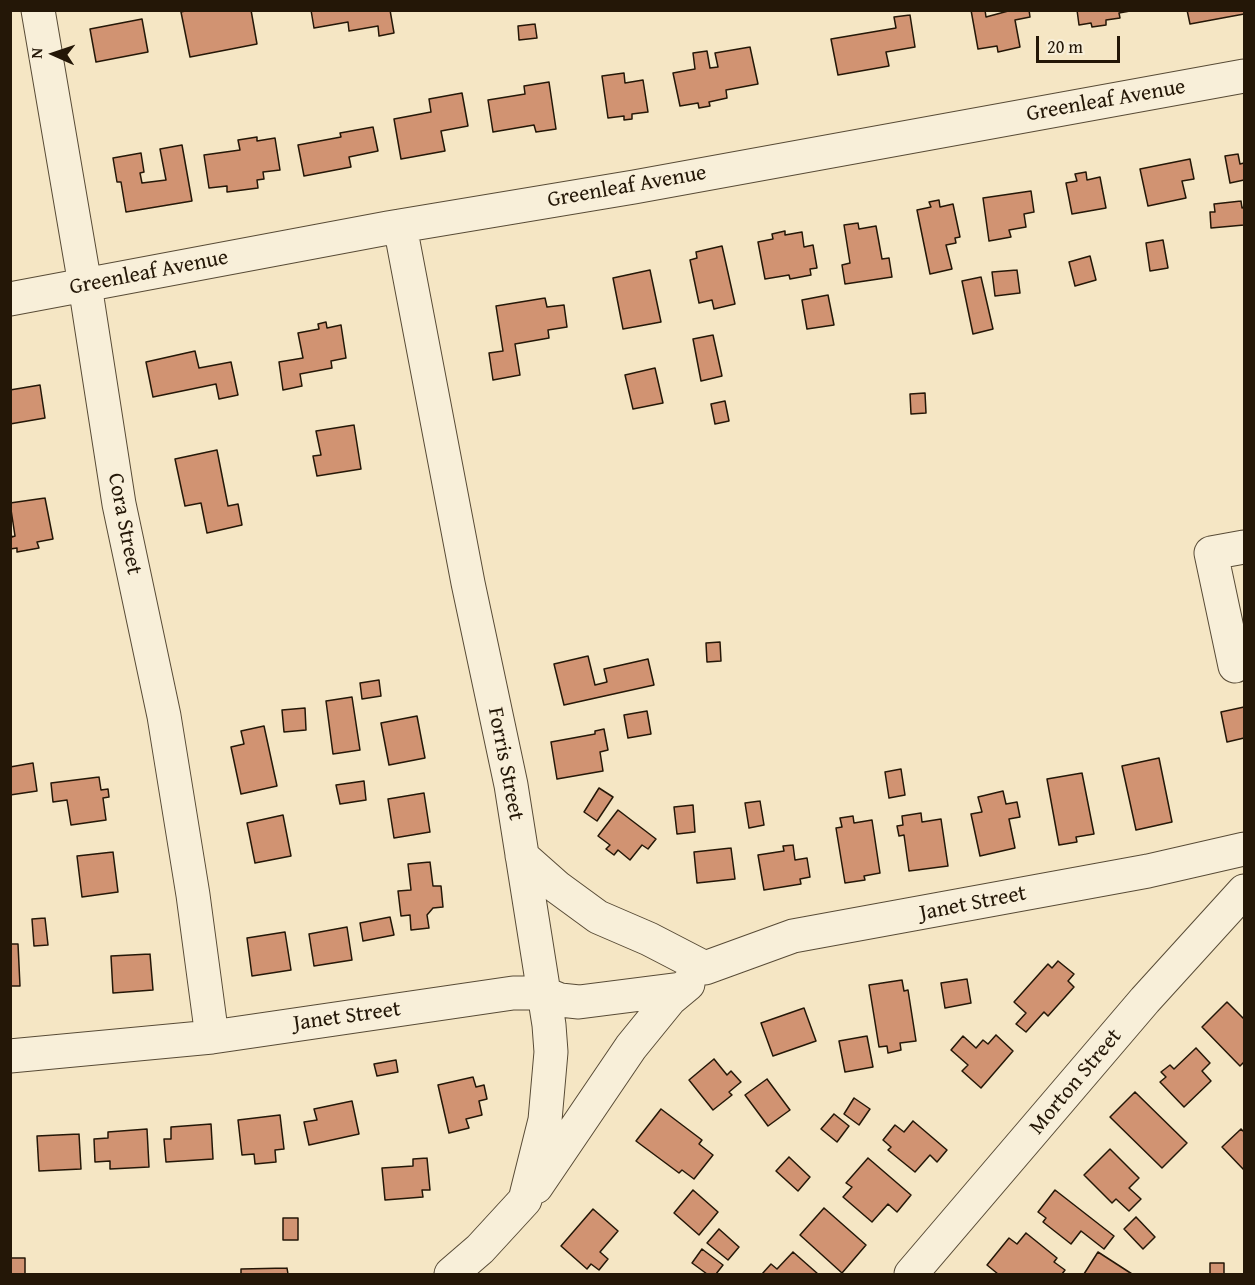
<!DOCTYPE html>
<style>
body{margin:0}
#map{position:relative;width:1255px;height:1285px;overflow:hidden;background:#f5e6c4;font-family:"Gentium Book Plus",serif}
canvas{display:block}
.frame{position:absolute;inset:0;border:12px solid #241707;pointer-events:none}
.north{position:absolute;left:24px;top:24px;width:60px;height:60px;-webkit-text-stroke:4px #f8efd9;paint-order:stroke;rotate:273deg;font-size:16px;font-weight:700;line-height:24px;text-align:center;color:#241707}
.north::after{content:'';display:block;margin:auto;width:21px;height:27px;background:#241707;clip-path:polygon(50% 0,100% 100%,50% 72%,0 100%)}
.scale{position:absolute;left:1036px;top:36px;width:84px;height:27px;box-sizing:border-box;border:3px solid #241707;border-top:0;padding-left:8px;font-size:18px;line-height:21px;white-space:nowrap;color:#241707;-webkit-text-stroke:4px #f8efd9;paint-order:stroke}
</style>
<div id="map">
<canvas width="1255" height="1285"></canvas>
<div class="frame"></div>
<div class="north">N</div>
<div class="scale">20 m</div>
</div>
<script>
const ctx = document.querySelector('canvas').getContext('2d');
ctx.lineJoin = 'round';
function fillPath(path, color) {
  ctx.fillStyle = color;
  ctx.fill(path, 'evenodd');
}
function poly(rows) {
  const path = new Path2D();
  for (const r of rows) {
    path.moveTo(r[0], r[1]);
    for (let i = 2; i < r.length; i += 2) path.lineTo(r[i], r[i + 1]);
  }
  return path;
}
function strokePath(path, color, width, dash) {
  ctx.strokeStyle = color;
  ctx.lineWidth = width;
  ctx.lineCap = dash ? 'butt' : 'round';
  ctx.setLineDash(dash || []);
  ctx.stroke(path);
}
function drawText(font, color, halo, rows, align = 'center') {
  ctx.font = font + ' "Gentium Book Plus",serif';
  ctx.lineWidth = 5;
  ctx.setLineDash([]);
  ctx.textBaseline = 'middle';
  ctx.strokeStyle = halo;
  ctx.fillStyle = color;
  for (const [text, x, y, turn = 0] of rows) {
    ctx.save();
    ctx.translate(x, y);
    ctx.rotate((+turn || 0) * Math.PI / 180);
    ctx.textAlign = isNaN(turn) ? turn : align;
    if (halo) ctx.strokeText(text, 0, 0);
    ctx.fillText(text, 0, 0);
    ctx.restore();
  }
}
const building = poly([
 [189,10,251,10,257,44,190,57,181,12,189,10],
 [311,10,390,10,394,33,379,36,378,26,349,31,348,22,314,28,311,10],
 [971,10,985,10,986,17,1012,10,1029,10,1030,17,1015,20,1020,47,998,52,997,46,978,49,971,10],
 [1077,10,1130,10,1130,11,1119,13,1120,18,1106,20,1106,25,1092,27,1091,23,1079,25,1077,10],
 [1187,10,1244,10,1244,14,1190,24,1187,10],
 [910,15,915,47,886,52,889,66,838,75,831,39,896,28,894,17,910,15],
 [142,19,148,52,96,62,90,29,142,19],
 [535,24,537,38,519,40,518,26,535,24],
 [750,47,758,84,726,90,727,98,709,102,710,106,699,108,698,103,680,106,673,73,695,69,693,53,707,51,710,68,718,67,715,53,750,47],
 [624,73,625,83,643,80,648,112,632,114,632,119,624,120,624,116,608,118,602,76,624,73],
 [549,82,556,129,536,132,534,125,493,132,488,100,525,94,524,86,549,82],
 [462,93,468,126,441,131,445,151,401,159,394,119,431,112,429,99,462,93],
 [373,127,378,151,349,157,351,167,304,176,298,145,341,137,340,133,373,127],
 [257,137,257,141,275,138,280,170,263,172,264,179,257,180,258,188,227,192,227,186,209,188,204,155,240,150,238,140,257,137],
 [182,145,192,201,126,212,121,182,117,182,113,158,141,153,144,172,140,173,142,183,166,180,160,149,182,145],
 [1238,154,1240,164,1244,163,1244,180,1230,183,1225,156,1238,154],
 [1190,159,1194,179,1182,181,1186,198,1148,206,1140,169,1190,159],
 [1086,172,1087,180,1100,177,1106,208,1072,214,1066,183,1077,181,1075,174,1086,172],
 [1031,191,1034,212,1024,214,1026,227,1009,230,1011,237,989,241,983,198,1031,191],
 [939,200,940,207,953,204,960,237,955,238,956,243,946,245,952,269,930,274,917,210,931,207,929,202,939,200],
 [1241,201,1242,208,1244,207,1244,225,1211,228,1210,212,1215,212,1214,204,1241,201],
 [858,223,859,229,876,226,882,259,889,258,892,277,845,284,842,265,850,263,844,225,858,223],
 [785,231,785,235,802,232,804,247,813,245,817,268,810,269,811,275,790,279,789,275,765,279,758,242,773,239,772,234,785,231],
 [1163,240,1168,268,1150,271,1146,243,1163,240],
 [722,246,735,304,714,309,712,300,699,303,690,260,697,258,696,252,722,246],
 [1090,256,1096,280,1075,286,1069,262,1090,256],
 [650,270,661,322,623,329,613,278,650,270],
 [1017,270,1020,293,995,296,992,272,1017,270],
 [981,277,993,329,973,334,962,281,981,277],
 [828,295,834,325,807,329,802,300,828,295],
 [545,298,547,307,564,305,567,327,548,330,549,338,515,344,520,375,493,380,489,353,503,351,496,306,545,298],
 [326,322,327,328,341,325,346,358,331,361,332,368,300,374,302,386,283,390,279,362,303,358,298,333,319,329,318,324,326,322],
 [713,335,722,376,701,381,693,339,713,335],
 [195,351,199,368,231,362,238,395,219,399,216,384,153,397,146,362,195,351],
 [655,368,663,403,633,409,625,375,655,368],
 [40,385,45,418,10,424,10,390,40,385],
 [925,393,926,413,911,414,910,394,925,393],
 [725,401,729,421,715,424,711,404,725,401],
 [354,425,361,469,317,476,313,456,321,455,316,431,354,425],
 [217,450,228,506,238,504,242,525,207,533,201,503,185,506,175,459,217,450],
 [45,498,53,539,37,542,39,548,17,552,17,548,10,549,10,531,12,537,15,536,10,503,45,498],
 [720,642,721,661,707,662,706,643,720,642],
 [588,656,595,685,607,682,604,669,648,659,654,685,564,705,554,664,588,656],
 [379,680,381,696,362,699,360,683,379,680],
 [352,697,360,750,333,754,326,701,352,697],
 [1244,707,1244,738,1227,742,1221,712,1244,707],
 [305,708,306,730,284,732,282,710,305,708],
 [647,711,651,734,628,738,624,715,647,711],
 [417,716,425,758,389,765,381,723,417,716],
 [264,726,277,786,241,794,231,747,244,744,241,731,264,726],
 [604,729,608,750,600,752,603,771,557,779,551,742,595,734,595,731,604,729],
 [1159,758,1172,822,1136,830,1122,766,1159,758],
 [33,763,37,791,10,795,10,767,33,763],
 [901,769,905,795,889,798,885,772,901,769],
 [1082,773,1094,834,1076,837,1077,842,1059,845,1047,779,1082,773],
 [99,777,101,790,108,789,109,797,103,798,106,820,71,825,67,800,53,802,51,783,99,777],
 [364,781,366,800,340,804,336,785,364,781],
 [599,788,613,797,597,821,584,812,599,788],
 [1003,791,1006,804,1017,802,1020,817,1009,819,1015,848,980,856,971,814,982,812,978,797,1003,791],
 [424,793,430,832,394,838,388,799,424,793],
 [760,801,764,825,749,828,745,803,760,801],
 [693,805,695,832,677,834,674,807,693,805],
 [618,810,656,839,648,849,642,845,630,860,618,850,614,855,606,849,610,845,598,836,618,810],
 [921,813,922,822,941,819,948,866,909,871,904,835,899,836,897,826,903,825,902,816,921,813],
 [283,815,291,856,255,863,247,823,283,815],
 [853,816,854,823,872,820,880,873,864,876,865,880,845,883,836,828,842,827,840,818,853,816],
 [793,845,795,860,807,858,810,877,800,879,801,884,764,890,758,855,784,851,783,846,793,845],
 [731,848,735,879,697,883,694,852,731,848],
 [113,852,118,892,82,897,77,856,113,852],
 [430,862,433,886,441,886,443,907,433,908,427,915,429,928,411,930,410,915,401,916,398,891,411,890,408,864,430,862],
 [390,917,394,935,363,941,360,923,390,917],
 [45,918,48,945,34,946,32,919,45,918],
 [347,927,352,960,314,966,309,934,347,927],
 [285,932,291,970,252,976,247,938,285,932],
 [10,944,18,944,20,986,10,986,10,944],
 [150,954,153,990,113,993,111,956,150,954],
 [1058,961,1074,974,1068,981,1074,987,1048,1016,1044,1012,1026,1032,1016,1024,1026,1013,1014,1002,1048,964,1052,968,1058,961],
 [967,979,971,1003,945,1008,941,983,967,979],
 [902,980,904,991,908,990,916,1041,900,1043,901,1050,888,1053,887,1046,879,1047,869,985,902,980],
 [1227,1002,1244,1019,1244,1062,1240,1066,1202,1027,1227,1002],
 [804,1008,816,1041,773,1056,761,1023,804,1008],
 [996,1035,1013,1051,981,1088,962,1071,968,1065,951,1050,963,1036,976,1048,983,1040,988,1044,996,1035],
 [867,1036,873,1067,845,1072,839,1041,867,1036],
 [1196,1048,1210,1063,1202,1071,1211,1081,1184,1107,1160,1082,1166,1077,1161,1072,1170,1065,1174,1069,1196,1048],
 [714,1059,727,1075,731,1071,741,1082,729,1092,732,1095,713,1110,689,1080,714,1059],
 [396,1060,398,1072,377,1076,374,1064,396,1060],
 [473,1077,476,1087,484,1085,487,1099,479,1101,482,1115,466,1119,469,1128,449,1133,438,1085,473,1077],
 [767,1079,790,1110,768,1126,745,1095,767,1079],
 [1135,1092,1187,1143,1162,1168,1110,1117,1135,1092],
 [854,1098,870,1109,859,1125,844,1114,854,1098],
 [352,1101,359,1134,309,1145,304,1122,317,1120,314,1109,352,1101],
 [661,1109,702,1140,699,1144,713,1155,694,1179,682,1170,679,1173,636,1141,661,1109],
 [834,1114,849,1126,837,1142,821,1129,834,1114],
 [280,1115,284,1149,275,1150,276,1162,255,1164,254,1154,242,1155,238,1120,280,1115],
 [913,1121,947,1150,937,1162,930,1155,915,1172,888,1150,891,1147,883,1140,895,1125,904,1132,913,1121],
 [211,1124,213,1159,166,1162,164,1139,171,1139,171,1127,211,1124],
 [147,1129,149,1167,110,1169,110,1161,95,1162,94,1139,108,1138,108,1132,147,1129],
 [1241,1129,1244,1132,1244,1170,1222,1147,1241,1129],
 [79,1134,81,1169,39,1171,37,1136,79,1134],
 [1110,1149,1139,1178,1129,1188,1141,1199,1129,1211,1116,1199,1112,1203,1084,1175,1110,1149],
 [789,1157,810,1177,798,1191,776,1171,789,1157],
 [427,1158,430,1190,422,1190,423,1197,385,1200,382,1168,413,1166,413,1159,427,1158],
 [868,1158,911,1195,897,1212,888,1204,872,1222,843,1197,852,1187,846,1183,868,1158],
 [693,1190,718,1212,699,1235,674,1213,693,1190],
 [1055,1190,1114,1236,1104,1249,1081,1231,1071,1244,1043,1222,1046,1218,1038,1212,1055,1190],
 [824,1208,866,1245,842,1273,800,1235,824,1208],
 [593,1209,618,1231,600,1252,608,1259,599,1270,591,1264,587,1269,561,1246,593,1209],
 [1136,1217,1155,1237,1143,1249,1124,1229,1136,1217],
 [283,1218,298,1218,298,1240,283,1240,283,1218],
 [719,1229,739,1247,728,1260,707,1243,719,1229],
 [1026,1233,1057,1258,1054,1262,1065,1270,1062,1274,998,1274,987,1265,1009,1238,1017,1244,1026,1233],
 [702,1249,723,1265,716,1274,707,1274,692,1263,702,1249],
 [793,1252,818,1274,762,1274,771,1264,777,1269,793,1252],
 [1098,1252,1132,1274,1084,1274,1098,1252],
 [10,1258,25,1258,25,1274,10,1274,10,1258],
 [1210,1263,1224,1263,1224,1274,1210,1274,1210,1263],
 [287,1268,288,1274,241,1274,241,1269,287,1268]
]);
const minor = poly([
 [38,10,85,285,119,504,164,716,193,895,212,1037],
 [400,226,468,583,511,785,549,1025,551,1052,545,1120,525,1200,480,1249,451,1274],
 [10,299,388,228,634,187,1244,76],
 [1235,666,1211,553,1244,547],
 [522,856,557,887,598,917,649,939,705,968,793,936,1148,871,1244,849],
 [10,1056,212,1037,513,993,543,993,560,1000,579,1002,681,989],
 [536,1187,631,1047,670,999,688,984],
 [911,1274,1145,1000,1244,891]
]);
const streetNames = [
 ["Greenleaf Avenue",1106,101,-10],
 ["Greenleaf Avenue",627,187,-10],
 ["Greenleaf Avenue",149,273,-11],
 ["Cora Street",124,524,79],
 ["Forris Street",505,764,79],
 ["Janet Street",973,904,-11],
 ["Janet Street",347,1017,-8],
 ["Morton Street",1076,1082,-50]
];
fillPath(building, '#d19372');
strokePath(building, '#241707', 1.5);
strokePath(minor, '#584b36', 35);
strokePath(minor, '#f8efd9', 33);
drawText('22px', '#241707', '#f8efd9', streetNames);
</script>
